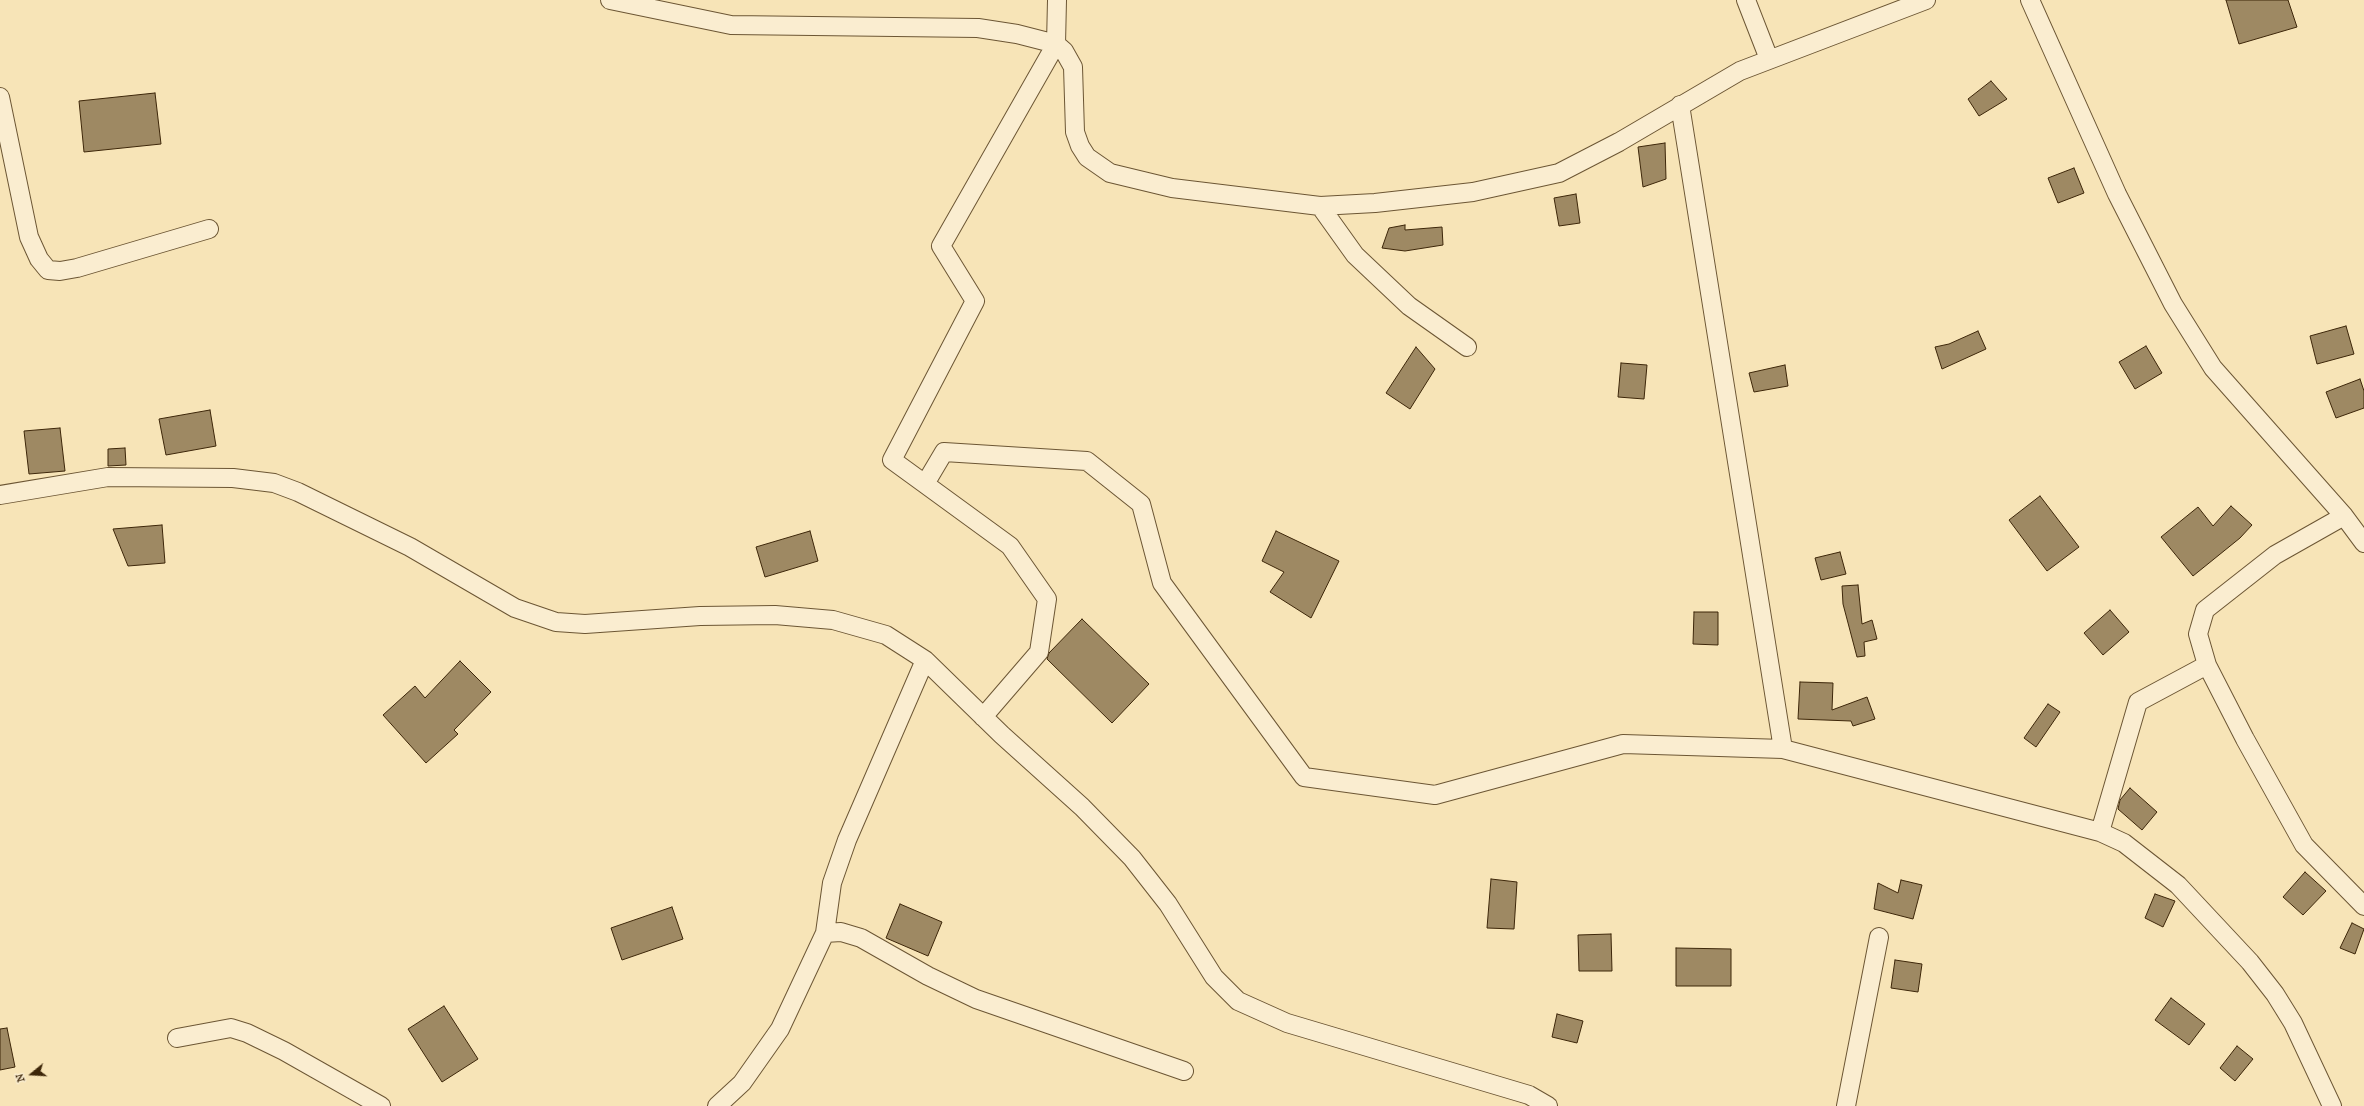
<!DOCTYPE html>
<style>
body{margin:0}
#map{position:relative;width:2364px;height:1106px;overflow:hidden;background:#f7e4b7;font-family:"IM FELL French Canon",serif}
canvas{display:block}
.north{position:absolute;left:12px;top:1054px;width:40px;height:40px;-webkit-text-stroke:3px #faedd0;paint-order:stroke;rotate:252deg;font-size:11px;font-weight:700;line-height:16px;text-align:center;color:#3d2609}
.north::after{content:'';display:block;margin:auto;width:14px;height:18px;background:#3d2609;clip-path:polygon(50% 0,100% 100%,50% 72%,0 100%)}
</style>
<div id="map">
<canvas width="2364" height="1106"></canvas>
<div class="north">N</div>
</div>
<script>
const ctx = document.querySelector('canvas').getContext('2d');
ctx.lineJoin = 'round';
function fillPath(path, color) {
  ctx.fillStyle = color;
  ctx.fill(path, 'evenodd');
}
function poly(rows) {
  const path = new Path2D();
  for (const r of rows) {
    path.moveTo(r[0], r[1]);
    for (let i = 2; i < r.length; i += 2) path.lineTo(r[i], r[i + 1]);
  }
  return path;
}
function strokePath(path, color, width, dash) {
  ctx.strokeStyle = color;
  ctx.lineWidth = width;
  ctx.lineCap = dash ? 'butt' : 'round';
  ctx.setLineDash(dash || []);
  ctx.stroke(path);
}
const building = poly([
 [2226,0,2288,0,2297,27,2239,44,2226,0],
 [1991,81,2007,99,1979,116,1968,99,1991,81],
 [155,93,161,144,84,152,79,101,155,93],
 [1665,143,1666,179,1643,187,1638,147,1665,143],
 [2074,168,2084,193,2058,203,2048,178,2074,168],
 [1576,194,1580,223,1559,226,1554,198,1576,194],
 [1405,225,1405,230,1442,227,1443,245,1405,251,1382,248,1389,228,1405,225],
 [2346,326,2354,354,2317,364,2310,336,2346,326],
 [1978,331,1986,349,1942,369,1935,347,1949,344,1978,331],
 [2146,346,2162,373,2135,389,2119,362,2146,346],
 [1416,347,1435,369,1410,409,1386,393,1416,347],
 [1621,363,1647,365,1644,399,1618,397,1621,363],
 [1785,365,1788,386,1754,392,1749,373,1785,365],
 [2360,379,2364,391,2364,408,2336,418,2326,392,2360,379],
 [210,410,216,446,166,455,159,419,210,410],
 [60,428,65,471,29,474,24,431,60,428],
 [125,448,126,465,108,466,108,449,125,448],
 [2040,496,2079,547,2047,571,2009,520,2040,496],
 [2231,506,2252,525,2240,538,2193,576,2161,537,2198,507,2213,526,2231,506],
 [162,525,165,563,128,566,113,529,162,525],
 [810,531,818,561,765,577,756,547,810,531],
 [1276,531,1339,561,1311,618,1270,592,1284,572,1262,561,1276,531],
 [1840,552,1846,574,1821,580,1815,558,1840,552],
 [1858,585,1862,624,1872,620,1877,639,1864,642,1865,656,1857,657,1843,604,1842,586,1858,585],
 [2110,610,2129,632,2103,655,2084,633,2110,610],
 [1694,612,1718,612,1718,645,1693,644,1694,612],
 [1082,619,1149,684,1112,723,1047,659,1049,653,1082,619],
 [460,661,491,692,454,730,458,734,426,763,383,715,415,686,425,698,460,661],
 [1800,682,1833,683,1832,710,1867,697,1875,719,1853,726,1851,721,1798,719,1800,682],
 [2048,704,2060,712,2036,747,2024,738,2048,704],
 [2130,788,2157,812,2142,830,2118,809,2120,800,2130,788],
 [2305,872,2326,891,2303,915,2283,897,2305,872],
 [1491,879,1517,882,1514,929,1487,928,1491,879],
 [1901,880,1922,885,1913,919,1874,909,1878,883,1898,893,1901,880],
 [2155,894,2175,901,2163,927,2145,918,2155,894],
 [900,904,942,922,928,956,886,938,900,904],
 [672,907,683,939,622,960,611,928,672,907],
 [2352,923,2364,929,2355,954,2340,948,2352,923],
 [1611,934,1612,971,1579,971,1578,935,1611,934],
 [1676,948,1731,949,1731,986,1676,986,1676,948],
 [1895,960,1922,964,1918,992,1891,988,1895,960],
 [2171,998,2205,1024,2189,1045,2155,1020,2171,998],
 [444,1006,478,1059,442,1082,408,1029,444,1006],
 [1557,1014,1583,1021,1577,1043,1552,1037,1557,1014],
 [7,1028,15,1067,0,1070,0,1029,7,1028],
 [2237,1046,2253,1059,2235,1081,2220,1068,2237,1046]
]);
const minor = poly([
 [610,0,731,25,978,28,1017,34,1056,44,1064,51,1073,67,1075,132,1080,146,1087,157,1110,173,1172,188,1320,206,1375,203,1473,192,1559,173,1619,142,1740,71,1926,0],
 [1746,0,1769,59],
 [2030,0,2117,194,2173,304,2213,368,2344,516,2364,543],
 [0,97,29,237,39,259,48,270,60,271,77,268,209,229],
 [1680,105,1783,749],
 [1320,206,1355,255,1409,306,1467,347],
 [925,484,892,460,975,301,941,246,1056,44,1057,0],
 [0,495,108,477,233,478,274,483,298,492,410,547,515,608,556,622,585,624,700,616,775,615,833,620,886,635,925,660,1002,735,1082,807,1132,858,1168,904,1214,977,1238,1001,1287,1023,1529,1095,1548,1106],
 [2344,516,2275,555,2205,610,2198,634,2207,665,2245,739,2304,845,2364,906],
 [983,717,1039,652,1047,599,1010,546,925,484,944,452,1087,461,1141,504,1162,583,1304,777,1435,795,1623,744,1783,749,2100,832,2124,843,2178,885,2250,962,2275,994,2293,1023,2332,1106],
 [2100,832,2138,702,2207,665],
 [825,933,832,883,847,840,925,660],
 [177,1038,231,1028,247,1033,284,1051,381,1106],
 [717,1106,742,1083,780,1029,825,933,841,932,861,938,928,976,976,999,1184,1071],
 [1846,1106,1879,937]
]);
fillPath(building, '#9e8963');
strokePath(building, '#3d2609', 1);
strokePath(minor, '#6c5634', 20);
strokePath(minor, '#faedd0', 18);
</script>
